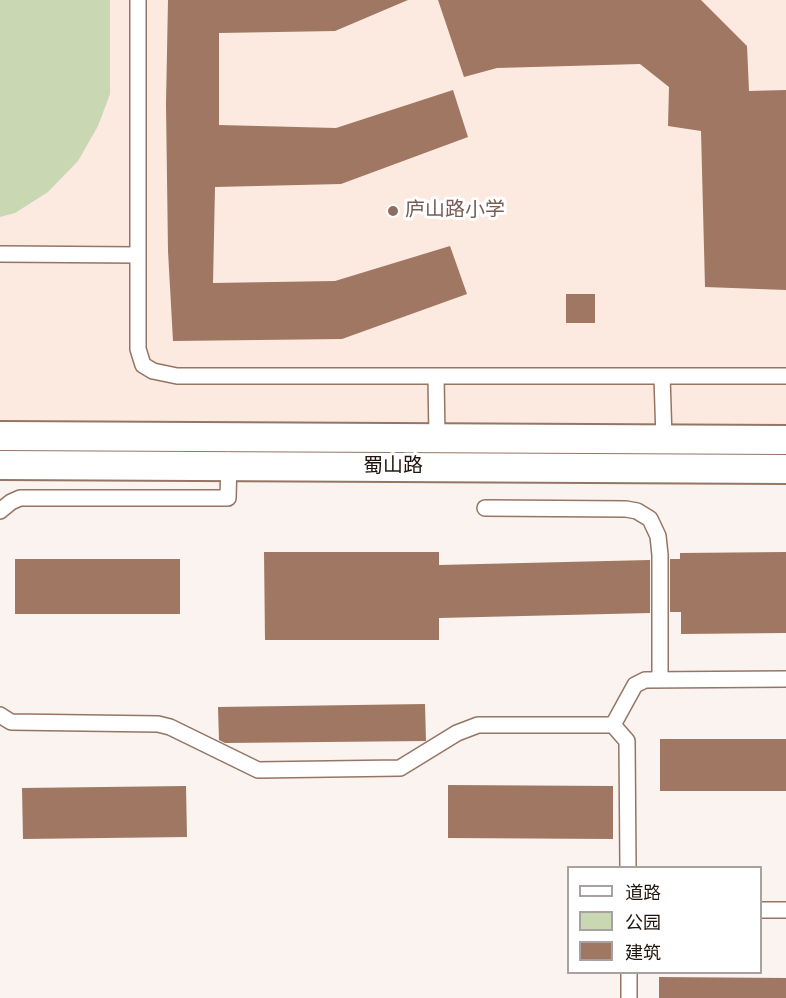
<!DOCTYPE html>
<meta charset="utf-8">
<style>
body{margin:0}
#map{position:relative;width:786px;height:998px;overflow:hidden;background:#faf3ef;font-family:"Sofia Sans Condensed","Noto Sans SC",sans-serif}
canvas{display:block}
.legend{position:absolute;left:567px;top:866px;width:195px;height:108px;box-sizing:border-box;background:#fff;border:2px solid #a7a19f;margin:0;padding:8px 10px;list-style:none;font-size:18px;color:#22150f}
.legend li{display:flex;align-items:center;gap:12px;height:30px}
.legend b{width:30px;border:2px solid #a7a19f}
</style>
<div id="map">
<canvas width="786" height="998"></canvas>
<ul class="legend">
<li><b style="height:8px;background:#fff"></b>道路</li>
<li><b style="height:16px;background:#c9d7b3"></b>公园</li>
<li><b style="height:16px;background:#9f7763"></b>建筑</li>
</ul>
</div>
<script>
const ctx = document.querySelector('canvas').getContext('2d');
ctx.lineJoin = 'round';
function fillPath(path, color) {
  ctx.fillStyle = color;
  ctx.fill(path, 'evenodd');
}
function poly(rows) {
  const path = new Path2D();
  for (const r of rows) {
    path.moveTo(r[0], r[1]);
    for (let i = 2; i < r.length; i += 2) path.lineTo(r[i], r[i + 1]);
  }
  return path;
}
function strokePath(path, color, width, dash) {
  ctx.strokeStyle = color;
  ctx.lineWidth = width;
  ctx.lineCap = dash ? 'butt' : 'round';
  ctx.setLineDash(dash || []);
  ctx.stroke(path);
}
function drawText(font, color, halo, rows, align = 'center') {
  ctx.font = font + ' "Sofia Sans Condensed","Noto Sans SC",sans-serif';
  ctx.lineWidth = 6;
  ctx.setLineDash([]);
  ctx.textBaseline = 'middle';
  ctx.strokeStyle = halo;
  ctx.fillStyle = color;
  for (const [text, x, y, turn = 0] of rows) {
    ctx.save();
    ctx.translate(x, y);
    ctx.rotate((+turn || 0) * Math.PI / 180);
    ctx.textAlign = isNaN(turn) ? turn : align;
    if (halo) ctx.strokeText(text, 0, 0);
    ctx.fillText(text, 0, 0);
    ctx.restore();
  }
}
const built = poly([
 [0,0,786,0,786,424,0,421]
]);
const green = poly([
 [0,0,110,0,110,94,98,126,78,161,48,192,15,213,0,217]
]);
const building = poly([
 [168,0,408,0,335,31,219,33,219,125,336,128,453,90,468,137,341,184,215,187,213,283,335,281,450,246,467,294,342,339,173,341,168,251,166,104],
 [438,0,701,0,747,46,749,91,786,90,786,290,705,287,701,131,668,126,669,87,640,64,497,68,464,77],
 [566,294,595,294,595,323,566,323],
 [264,552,439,552,439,565,650,560,650,613,439,618,439,640,265,640],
 [786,552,786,633,681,634,681,612,670,612,670,559,680,559,680,553],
 [15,559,180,559,180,614,15,614],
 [425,704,426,741,225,743,219,740,218,707],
 [660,739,786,739,786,791,660,791],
 [448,785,613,786,613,839,448,838],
 [186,786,187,837,23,839,22,788],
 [659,977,786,978,786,998,659,998]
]);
const service = poly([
 [138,0,138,349,143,365,153,371,177,376,786,376],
 [0,254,138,255],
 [436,376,437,438],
 [662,376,664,439],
 [485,508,626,509,637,511,650,519,658,536,660,555,660,680],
 [0,511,11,502,20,498,228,498,229,460],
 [0,715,11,722,158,724,170,727,258,770,400,768,457,733,478,725,613,725,627,741,628,868],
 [613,725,635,685,645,680,786,679],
 [760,910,786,910],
 [629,972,629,998]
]);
const minor = poly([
 [0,436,786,440],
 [0,465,786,469]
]);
const markers = [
 [393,211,6,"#8d6e63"]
];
const educationNames = [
 ["庐山路小学",405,211]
];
const streetNames = [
 ["蜀山路",393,467]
];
fillPath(built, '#fce9e0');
fillPath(green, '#c9d7b3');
fillPath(building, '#9f7763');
strokePath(service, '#957564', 18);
strokePath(minor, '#957564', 32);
strokePath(service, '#fff', 15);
strokePath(minor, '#fff', 28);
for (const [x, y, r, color] of markers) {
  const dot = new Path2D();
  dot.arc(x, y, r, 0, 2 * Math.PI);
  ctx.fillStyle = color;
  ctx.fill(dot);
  strokePath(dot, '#fff', 2);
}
drawText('20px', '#785e54', '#fff', educationNames, 'left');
drawText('20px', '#22150f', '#fff', streetNames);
</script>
